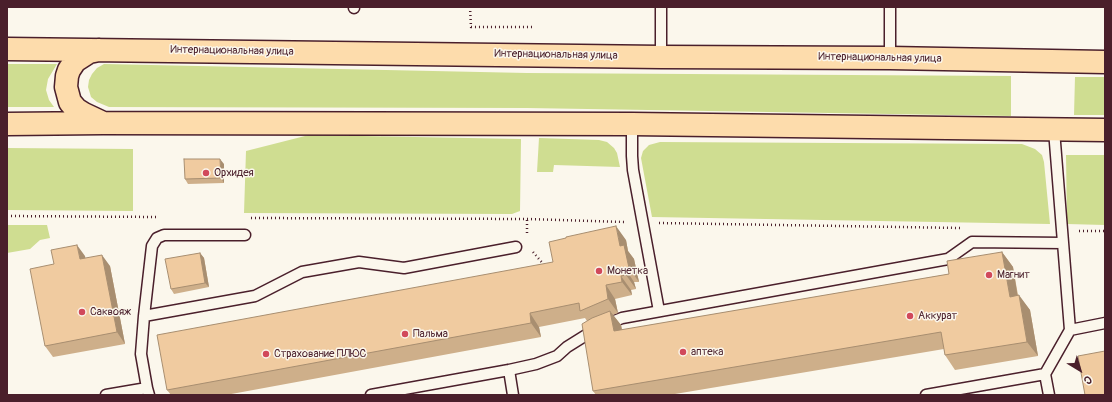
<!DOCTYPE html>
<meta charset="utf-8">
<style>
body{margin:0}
#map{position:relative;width:1112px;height:402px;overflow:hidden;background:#fbf7ec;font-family:Pangolin,sans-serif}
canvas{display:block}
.frame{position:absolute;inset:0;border:8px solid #4a1f2b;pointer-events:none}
.north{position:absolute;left:1060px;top:350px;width:40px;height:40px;-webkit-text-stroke:3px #fbf7ec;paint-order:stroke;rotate:142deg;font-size:11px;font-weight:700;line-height:16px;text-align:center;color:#4a1f2b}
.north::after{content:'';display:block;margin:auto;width:14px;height:18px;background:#4a1f2b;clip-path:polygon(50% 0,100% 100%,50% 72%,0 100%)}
</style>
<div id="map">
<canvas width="1112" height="402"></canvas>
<div class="frame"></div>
<div class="north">С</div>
</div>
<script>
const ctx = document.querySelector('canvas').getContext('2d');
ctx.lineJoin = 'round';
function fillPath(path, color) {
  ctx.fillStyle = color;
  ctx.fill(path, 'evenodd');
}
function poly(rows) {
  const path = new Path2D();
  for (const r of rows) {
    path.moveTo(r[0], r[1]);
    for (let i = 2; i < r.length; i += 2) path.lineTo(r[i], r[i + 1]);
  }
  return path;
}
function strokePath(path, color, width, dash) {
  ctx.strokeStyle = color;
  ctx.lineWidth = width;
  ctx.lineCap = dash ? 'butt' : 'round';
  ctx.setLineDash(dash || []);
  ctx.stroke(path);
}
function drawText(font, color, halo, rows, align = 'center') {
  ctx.font = font + ' Pangolin,sans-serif';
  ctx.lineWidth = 3;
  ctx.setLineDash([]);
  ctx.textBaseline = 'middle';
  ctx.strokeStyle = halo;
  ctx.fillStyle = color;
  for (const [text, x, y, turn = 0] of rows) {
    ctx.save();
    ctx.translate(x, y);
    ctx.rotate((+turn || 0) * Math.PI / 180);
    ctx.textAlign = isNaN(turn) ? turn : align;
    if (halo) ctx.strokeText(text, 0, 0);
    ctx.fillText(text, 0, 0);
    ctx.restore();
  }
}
const green = poly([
 [7,64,57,64,48,79,46,90,49,100,54,107,7,107],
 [104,64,527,73,1011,76,1011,116,527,108,109,107,97,102,91,97,88,87,89,80,92,74,97,68],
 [1075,77,1105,77,1105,115,1074,115],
 [309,135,521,139,520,211,512,214,244,213,246,151],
 [539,138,599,140,607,142,614,148,617,153,620,167,554,165,553,172,537,172],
 [660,142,1022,144,1035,149,1042,155,1044,162,1050,224,652,217,641,158,643,151,649,145],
 [7,148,133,149,133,211,7,210],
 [1066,155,1105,155,1105,225,1067,224],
 [7,225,47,225,50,238,40,240,30,249,7,253]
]);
const path = poly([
 [470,7,471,27,534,27],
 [7,216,158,217],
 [251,218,527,219,624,222],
 [659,223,960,228],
 [1079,231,1105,231],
 [527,233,527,219],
 [533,252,545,266]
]);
const service = poly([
 [661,7,661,57],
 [890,7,890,58],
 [354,8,354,7],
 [632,124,632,156,633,170,659,311],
 [144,316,152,246,157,238,164,235,245,235],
 [1070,330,1105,323],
 [509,370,513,395],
 [147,388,141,354,144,316,255,296,302,272,359,262,404,268,516,247],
 [106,395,147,388,149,395],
 [371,395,509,370,536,364,557,356,567,347,599,327,622,318,948,259,972,242,1063,243],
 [926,395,1045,374],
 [1049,395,1045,374,1070,330,1054,130]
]);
const primary = poly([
 [7,49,661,57,890,58,1105,62],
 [99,50,89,52,75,61,69,70,67,76,66,87,70,102,76,109,84,114,101,122],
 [7,124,103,123,632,124,1105,130]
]);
const wall = poly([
 [224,164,224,183,188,184,185,179],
 [566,238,626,240,628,251,634,259,639,282,634,282,636,289,631,290,632,295,615,299,618,313,613,315,621,325,622,330,949,274,1002,252,1013,267,1018,295,1030,310,1038,356,955,370,945,355,944,349,669,395,596,395,593,391,587,321,585,318,539,327,541,337,226,395,171,395,167,390,553,262],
 [200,253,204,258,209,287,174,294,171,289],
 [85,256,85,258,110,266,125,344,53,357,45,346,54,264]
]);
const shadedWall = poly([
 [220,159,224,164,224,183,221,178],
 [616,226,626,240,628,251,634,259,639,282,629,268,620,246],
 [77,245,85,256,88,270,80,259],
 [1002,252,1013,267,1020,311,1010,297],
 [200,253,204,258,209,287,205,283],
 [102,255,110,266,125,344,117,332],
 [625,268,634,282,636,289,626,275],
 [621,276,631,290,632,295,622,282],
 [606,285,615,299,618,313,608,299],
 [1019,295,1030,310,1038,356,1027,342],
 [610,311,621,325,625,346,614,331],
 [530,313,539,327,541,337,531,323]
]);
const building = poly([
 [184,159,220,159,221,178,185,179,184,159],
 [616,226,620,246,624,245,629,268,625,268,626,275,621,276,622,282,606,285,608,299,580,311,579,303,530,313,531,323,167,390,157,335,553,262,549,242,566,238,566,237,616,226],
 [77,245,80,259,102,255,117,332,45,346,30,269,54,264,51,250,77,245],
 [1002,252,1010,297,1019,295,1027,342,945,355,941,332,593,391,582,324,592,318,610,311,614,331,949,274,947,261,1002,252],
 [200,253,205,283,171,289,165,259,200,253],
 [1105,351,1105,395,1085,395,1078,356,1105,351]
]);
const markers = [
 [206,173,4,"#d1495b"],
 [599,271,4,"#d1495b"],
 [989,275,4,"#d1495b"],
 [82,312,4,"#d1495b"],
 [910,316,4,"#d1495b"],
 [405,334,4,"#d1495b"],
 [683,352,4,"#d1495b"],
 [266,354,4,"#d1495b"]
];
const streetNames = [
 ["Интернациональная улица",232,51,1],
 ["Интернациональная улица",556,55,1],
 ["Интернациональная улица",880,58,1]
];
const poiNames = [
 ["Орхидея",214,173],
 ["Монетка",607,271],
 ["Магнит",997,275],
 ["Саквояж",90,312],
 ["Аккурат",918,316],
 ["Пальма",413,334],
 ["аптека",691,352],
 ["Страхование ПЛЮС",274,354]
];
fillPath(green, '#cfdd91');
strokePath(service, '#4a1f2b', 13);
strokePath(primary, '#4a1f2b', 25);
strokePath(path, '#4a1f2b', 2.5, [1, 3]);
strokePath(service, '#fbf7ec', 10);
strokePath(primary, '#fddcac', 22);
fillPath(wall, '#ceaf8a');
fillPath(shadedWall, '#a88e70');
fillPath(building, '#f0cba0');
strokePath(building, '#a88e70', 1);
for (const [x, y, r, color] of markers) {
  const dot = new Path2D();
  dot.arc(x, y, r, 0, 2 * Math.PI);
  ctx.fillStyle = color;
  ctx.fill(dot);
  strokePath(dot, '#fbf7ec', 1.5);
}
drawText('11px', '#4a1f2b', '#fbf7ec', streetNames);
drawText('11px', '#4a1f2b', '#fbf7ec', poiNames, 'left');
</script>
